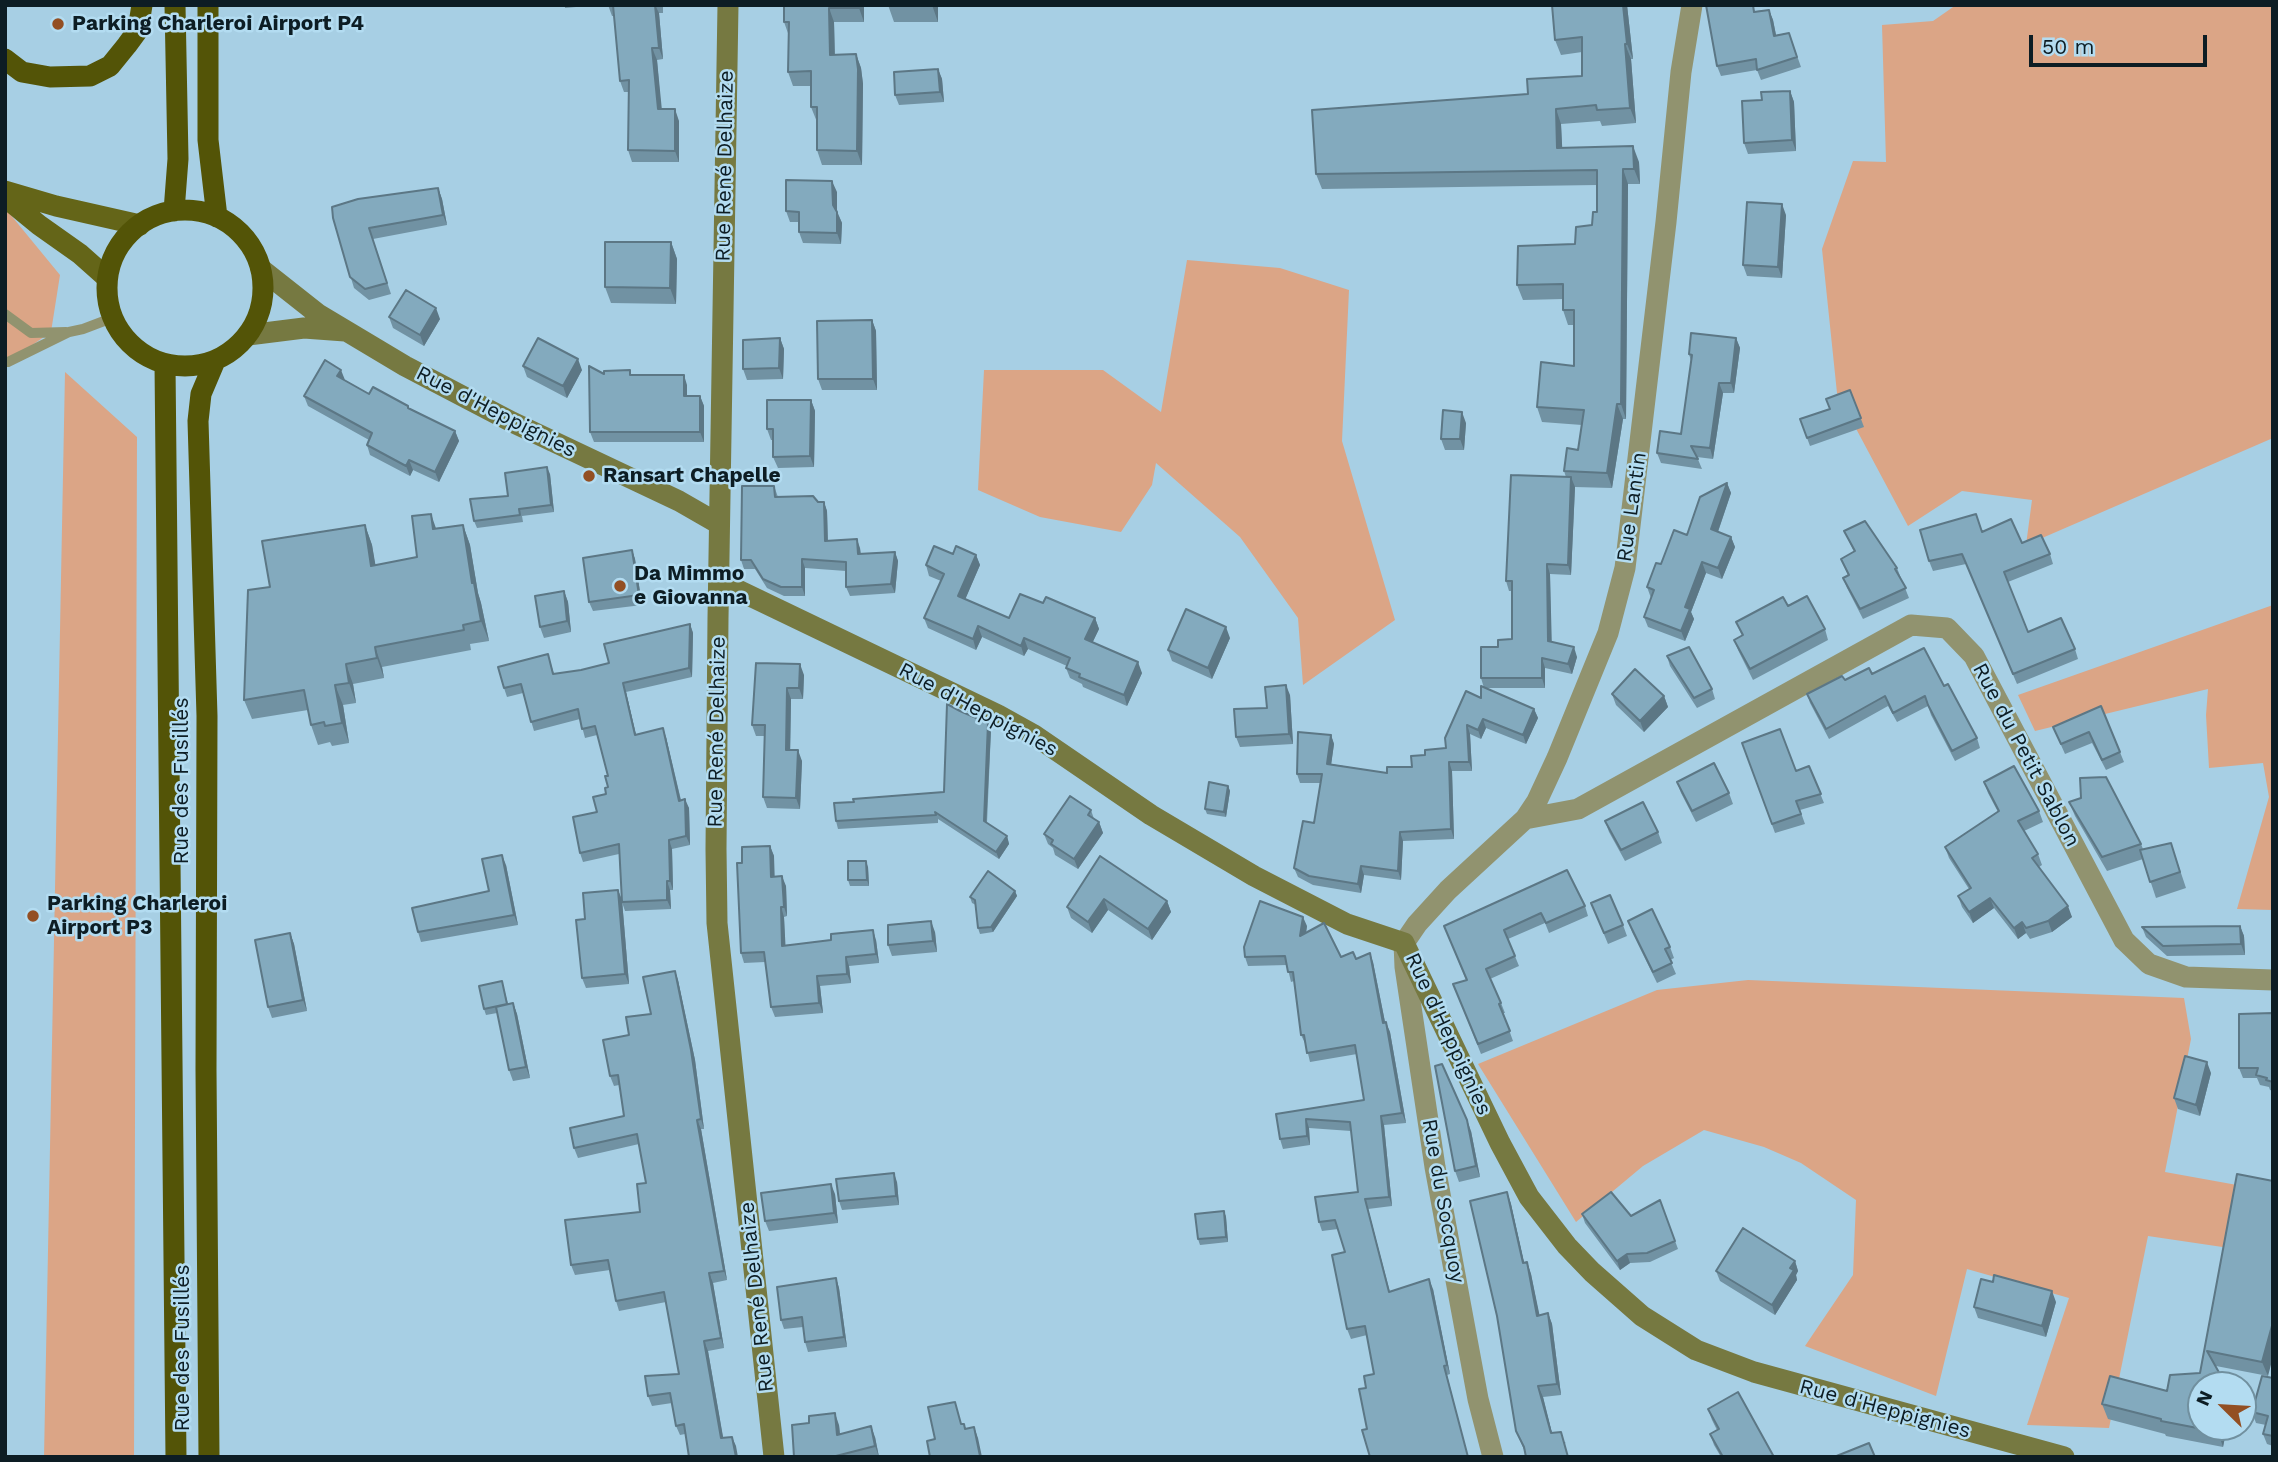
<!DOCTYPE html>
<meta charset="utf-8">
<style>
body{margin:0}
#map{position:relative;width:2278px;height:1462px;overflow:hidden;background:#a7cfe4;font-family:"Work Sans",sans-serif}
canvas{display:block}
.frame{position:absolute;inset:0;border:7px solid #0d1d24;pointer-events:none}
.north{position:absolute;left:2187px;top:1371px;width:70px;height:70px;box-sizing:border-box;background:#b3dcf1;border:2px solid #71909f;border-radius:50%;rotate:294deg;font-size:19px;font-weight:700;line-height:28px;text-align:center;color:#0d1d24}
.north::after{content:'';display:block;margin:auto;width:24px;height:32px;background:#934f23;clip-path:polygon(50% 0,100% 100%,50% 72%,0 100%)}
.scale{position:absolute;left:2029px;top:35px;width:178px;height:32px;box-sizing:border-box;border:4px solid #0d1d24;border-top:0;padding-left:9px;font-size:21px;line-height:24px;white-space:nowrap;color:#0d1d24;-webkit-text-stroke:5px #b3dcf1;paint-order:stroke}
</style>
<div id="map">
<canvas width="2278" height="1462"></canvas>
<div class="frame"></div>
<div class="north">N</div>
<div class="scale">50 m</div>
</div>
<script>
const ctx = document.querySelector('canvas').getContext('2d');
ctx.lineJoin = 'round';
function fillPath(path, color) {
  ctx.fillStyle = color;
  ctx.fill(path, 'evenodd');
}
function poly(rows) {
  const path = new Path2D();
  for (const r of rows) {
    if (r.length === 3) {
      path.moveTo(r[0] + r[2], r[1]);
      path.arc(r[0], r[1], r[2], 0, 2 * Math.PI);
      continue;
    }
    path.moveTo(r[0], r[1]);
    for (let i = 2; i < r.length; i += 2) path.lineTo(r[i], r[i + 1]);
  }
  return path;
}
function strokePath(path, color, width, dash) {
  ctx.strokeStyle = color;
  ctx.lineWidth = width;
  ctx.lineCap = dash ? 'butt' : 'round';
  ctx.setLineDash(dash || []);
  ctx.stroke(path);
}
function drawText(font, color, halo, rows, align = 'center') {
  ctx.font = font + ' "Work Sans",sans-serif';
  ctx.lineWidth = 5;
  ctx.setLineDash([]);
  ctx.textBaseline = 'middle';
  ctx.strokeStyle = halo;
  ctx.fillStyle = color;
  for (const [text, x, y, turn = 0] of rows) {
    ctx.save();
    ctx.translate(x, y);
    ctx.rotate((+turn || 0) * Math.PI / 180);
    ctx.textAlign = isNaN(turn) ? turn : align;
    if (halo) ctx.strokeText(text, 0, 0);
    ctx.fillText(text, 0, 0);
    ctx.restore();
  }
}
const green = poly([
 [1956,5,2273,5,2273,438,2026,545,2032,500,1962,491,1908,526,1837,393,1822,249,1853,161,1886,162,1882,25,1933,21],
 [5,208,60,275,51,332,8,362,5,359],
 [1187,260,1280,268,1349,290,1342,441,1395,620,1303,685,1298,618,1240,537,1156,463,1152,485,1121,532,1040,517,978,490,984,370,1103,370,1161,412],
 [65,372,137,437,134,1457,44,1457],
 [2273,605,2273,910,2237,909,2269,797,2263,763,2209,768,2206,715,2208,689,2035,731,2018,695],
 [1748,980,2184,998,2191,1039,2165,1172,2237,1185,2236,1249,2148,1236,2109,1428,2027,1425,2069,1298,1967,1269,1936,1396,1805,1346,1853,1275,1856,1200,1801,1163,1764,1147,1704,1130,1643,1166,1576,1222,1478,1064,1657,990]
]);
const lane = poly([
 [5,314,31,333,66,332],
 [8,362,69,332,83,329,112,318]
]);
const street = poly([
 [1525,819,1578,809,1911,625,1947,628,1974,656,2124,940,2149,964,2186,977,2273,980],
 [1493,1457,1478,1399,1435,1167,1405,967,1404,943,1417,924,1448,890,1525,819,1537,801,1557,758,1608,633,1625,568,1666,222,1681,72,1692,5]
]);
const secondary = poly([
 [728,5,718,618,716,849,717,923,774,1457],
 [261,269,318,314,405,366,512,422,679,501,719,524],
 [248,335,304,328,345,331],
 [719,581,998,715,1034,735,1151,815,1254,876,1347,924,1404,943,1500,1143,1529,1197,1567,1246,1592,1272,1642,1316,1696,1350,1754,1372,2064,1457]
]);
const primary = poly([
 [5,191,56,206,140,225],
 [5,197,39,225,80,254,107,278]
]);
const highway = poly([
 [208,5,208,140,217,217],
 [5,59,22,72,50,77,90,76,110,66,127,45,138,30,142,5],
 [185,288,78],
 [174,211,178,159,175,5],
 [165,364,176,1457],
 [209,1457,206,1069,207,716,198,421,201,394,215,361]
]);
const wall = poly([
 [565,5,598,5,565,8],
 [608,5,663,5,663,13,659,13,663,59,657,60,661,109,679,121,679,162,632,162,628,150,629,92,624,92,620,81,614,16,612,16],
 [784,5,864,5,864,22,834,22,835,55,856,54,861,68,863,84,862,165,822,165,817,150,817,122,811,107,811,86,793,86,788,72,789,36,784,22],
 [888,5,938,5,938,22,894,22],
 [1627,5,1633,59,1631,59,1636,123,1602,126,1600,121,1561,124,1562,148,1639,162,1640,184,1628,184,1626,419,1623,419,1612,488,1575,487,1571,575,1550,574,1551,641,1577,657,1572,674,1545,668,1545,688,1484,688,1481,678,1498,647,1512,639,1512,591,1509,591,1506,581,1566,477,1564,471,1578,450,1582,425,1542,422,1537,407,1574,366,1574,325,1568,325,1563,310,1563,299,1523,300,1517,285,1575,244,1592,225,1597,212,1597,185,1322,189,1316,174,1528,94,1582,76,1582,52,1561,55,1555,40],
 [1769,10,1773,20,1776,35,1789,33,1801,67,1761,80,1757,70,1721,76,1717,66,1756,11],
 [938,69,942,79,944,102,899,105,895,95],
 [1790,91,1794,102,1796,151,1748,154,1744,143,1762,100],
 [438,188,442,199,447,225,373,239,391,294,369,300,354,288,333,218],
 [837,192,837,211,842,223,841,244,803,243,799,232,799,222,790,222,786,211],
 [1786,215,1782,278,1747,276,1743,265],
 [671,242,677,259,676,304,611,303,605,287],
 [389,317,440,319,424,346,393,328],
 [872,320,876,331,877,390,822,390,818,379],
 [780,338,784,349,783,379,747,380,743,369],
 [1736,338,1740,348,1734,393,1723,393,1713,459,1697,457,1702,469,1661,463,1657,453,1681,434,1691,361,1689,354],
 [523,366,582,370,567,398,527,377],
 [604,374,632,375,687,385,687,396,700,396,704,406,704,442,594,442,590,432],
 [345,380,369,394,408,406,409,408,455,431,459,441,439,482,413,470,410,476,370,455,367,445,369,440,308,406,304,396],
 [1850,390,1864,427,1810,446,1800,419,1830,409],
 [811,400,815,411,814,467,778,468,773,457,773,440,771,440,767,429],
 [1466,423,1464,450,1445,450,1441,439],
 [550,474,554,512,522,516,523,522,477,528,474,521,508,496],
 [1727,483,1731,493,1718,532,1731,537,1735,547,1722,579,1706,573,1691,612,1694,619,1685,641,1648,627,1644,617,1651,598,1647,587,1661,564,1687,535],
 [774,486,778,497,824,502,827,511,828,541,860,548,861,554,895,552,898,561,895,593,850,596,846,587,846,571,805,568,805,596,784,596,767,588,755,569,744,569,741,560],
 [365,525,372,545,375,565,417,557,436,528,463,525,470,545,478,593,481,603,489,641,470,644,471,650,382,667,384,678,353,684,356,703,343,705,349,743,332,746,330,742,318,745,311,725,308,710,252,719,244,700,270,587],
 [1844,531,1897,568,1909,598,1863,619,1847,588,1843,578,1848,575,1841,559,1854,552],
 [1983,532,2022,543,2050,554,2053,564,2008,582,2028,632,2075,649,2078,659,2017,684,1966,564,1933,571,1929,561],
 [632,550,635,559,642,605,593,611,589,602],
 [953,554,976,555,980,565,965,599,1009,618,1043,603,1095,618,1099,629,1092,643,1142,673,1127,706,1083,687,1082,684,1070,678,1066,668,1067,666,1028,649,1024,656,982,637,976,650,928,628,924,618,941,581,929,576,926,565],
 [564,591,568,602,571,632,544,638,540,627],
 [1736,622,1825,629,1828,640,1753,680,1738,650,1734,640,1742,636],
 [690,624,693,633,692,677,626,692,636,734,666,737,681,800,689,808,690,845,672,849,673,890,670,890,671,909,625,911,622,902,619,854,583,862,580,853,608,787,608,776,597,735,585,738,580,719,534,731,523,693,507,697,504,688,548,654,554,674,581,670,609,663],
 [1230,638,1212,679,1172,661,1168,650],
 [1667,656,1712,689,1715,699,1697,708,1670,666],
 [756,663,804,675,803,699,791,699,790,750,802,761,800,809,767,808,763,797,765,736,756,736,752,725],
 [1872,674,1944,686,1977,738,1980,748,1955,761,1931,715,1928,706,1897,722,1888,706,1829,739,1810,703,1807,694,1845,680],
 [1612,694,1664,696,1668,707,1644,732,1616,705],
 [1290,695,1293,744,1240,747,1236,737,1267,708],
 [1481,698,1534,709,1538,718,1526,744,1486,728,1481,739,1470,734,1472,771,1452,771,1454,839,1403,841,1401,880,1364,875,1361,893,1313,885,1298,877,1294,868,1314,823,1320,783,1300,783,1297,774,1331,735,1334,744,1331,764,1387,773,1412,767,1425,755,1446,748],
 [2101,706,2124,762,2106,770,2092,743,2065,754,2053,727],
 [991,730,987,823,1007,836,1009,844,999,859,938,819,938,823,838,829,836,821,854,802,944,792],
 [1742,743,1796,771,1809,766,1824,803,1800,810,1805,824,1775,833],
 [1677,782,1729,793,1733,804,1696,822,1681,793],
 [1984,782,2039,811,2043,822,2024,831,2038,854,2042,865,2039,867,2072,917,2052,932,2030,939,2026,933,2018,939,1994,908,1973,923,1962,907,1958,896,1969,889,1949,858,1945,847,1998,812,1988,793],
 [1228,786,1230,791,1226,817,1207,814,1205,809],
 [2069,802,2141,844,2143,849,2171,843,2186,888,2156,898,2143,859,2107,871,2075,816],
 [1091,810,1094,819,1099,822,1103,833,1078,869,1055,855,1053,848,1048,844,1044,834],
 [1605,821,1658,832,1662,843,1625,861,1609,832],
 [770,846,774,856,774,876,786,886,787,916,784,917,785,945,876,940,879,963,849,966,851,983,820,986,823,1013,775,1017,771,1007,765,962,744,963,741,953,742,863],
 [1100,856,1167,901,1171,912,1152,940,1108,910,1092,933,1071,918,1067,907],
 [506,865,518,925,421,942,418,932,489,891],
 [868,867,869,886,850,886,848,880],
 [618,890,622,900,629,984,586,988,582,978,585,919],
 [1015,891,1017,896,993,932,980,934,978,928,976,905,972,903,970,897],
 [1591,903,1623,925,1627,936,1608,944],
 [1585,906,1588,916,1549,933,1545,923,1508,939,1519,966,1490,979,1501,1003,1505,1013,1503,1013,1513,1041,1481,1054,1453,984,1466,980,1444,926],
 [1628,921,1670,947,1674,958,1670,960,1676,974,1657,983,1632,932],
 [1307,926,1306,933,1341,957,1373,962,1385,1022,1390,1032,1406,1123,1384,1125,1392,1206,1368,1209,1390,1292,1433,1289,1450,1374,1447,1375,1468,1457,1370,1457,1367,1429,1366,1388,1374,1374,1367,1335,1351,1339,1347,1329,1345,1252,1338,1229,1322,1231,1319,1222,1358,1192,1351,1131,1309,1128,1310,1145,1283,1149,1280,1139,1276,1114,1364,1100,1357,1054,1310,1062,1306,1045,1301,1035,1294,981,1291,982,1287,965,1248,966,1245,957],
 [2240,926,2244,936,2245,955,2167,956,2146,937,2142,927],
 [935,932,937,952,892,956,888,945],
 [290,933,294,944,307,1011,272,1018,268,1007],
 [675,971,678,980,695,1060,704,1129,701,1129,727,1280,713,1283,724,1348,708,1351,723,1438,736,1446,685,1434,680,1435,676,1426,672,1403,652,1406,648,1396,679,1374,666,1302,619,1311,616,1301,610,1270,575,1275,571,1265,640,1212,646,1183,639,1144,578,1158,574,1148,624,1116,619,1085,614,1086,610,1076,629,1035,651,1014],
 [502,981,508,1004,513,1003,517,1014,530,1078,513,1081,509,1070,497,1013,486,1015,484,1009],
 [2273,1013,2273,1091,2270,1090,2269,1087,2260,1085,2257,1078,2243,1078,2239,1068],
 [2211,1073,2200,1116,2178,1109,2174,1098],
 [1471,1131,1480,1177,1459,1182,1455,1171],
 [2237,1174,2268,1376,2216,1366,2201,1385,2227,1427,2223,1447,2166,1436,2165,1434,2108,1419,2102,1404,2167,1391,2200,1373],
 [897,1182,899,1205,842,1210,839,1201],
 [1507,1192,1511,1204,1524,1263,1527,1262,1531,1274,1539,1315,1548,1313,1552,1324,1561,1395,1543,1397,1552,1433,1566,1443,1525,1452,1516,1431],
 [835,1194,838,1223,769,1231,765,1221],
 [1660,1200,1678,1249,1650,1262,1630,1263,1620,1270,1585,1223,1582,1214,1631,1216],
 [1224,1211,1226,1217,1228,1242,1200,1245,1198,1239],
 [1795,1261,1798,1271,1796,1275,1797,1280,1775,1315,1720,1281,1716,1271],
 [836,1278,839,1288,847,1347,808,1352,805,1342,803,1327,784,1329,781,1320],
 [2056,1302,2046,1337,1978,1318,1974,1307],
 [2273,1378,2273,1446,2267,1444,2263,1434,2266,1425,2256,1423,2252,1412],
 [1708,1409,1774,1457,1721,1457,1714,1445,1710,1434,1717,1430,1712,1420],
 [809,1423,839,1425,840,1434,875,1437,879,1457,794,1457]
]);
const shadedWall = poly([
 [655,5,659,13,663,59,659,48],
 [859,5,864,5,864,22,859,8],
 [932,5,938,5,938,22],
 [1623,5,1627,5,1633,59,1627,44],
 [829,8,834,22,835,69,830,55],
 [1769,10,1773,20,1778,45,1774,36],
 [1625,44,1631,59,1636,123,1630,108],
 [652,48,657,60,663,121,658,109],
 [856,54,861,68,863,84,862,165,857,151],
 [938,69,942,79,944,102,940,92],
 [1790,91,1794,102,1796,151,1792,140],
 [675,109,679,121,679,162,675,151],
 [1556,109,1561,124,1563,163,1557,148],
 [1633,146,1639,162,1640,184,1634,169],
 [1623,169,1628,184,1626,419,1621,404],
 [832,181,837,192,837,216,833,205],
 [438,188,442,199,447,225,443,215],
 [1782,204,1786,215,1782,278,1778,267],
 [837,212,842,223,841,244,837,233],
 [671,242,677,259,676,304,670,288],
 [436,308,440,319,424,346,420,335],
 [872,320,876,331,877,390,873,379],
 [780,338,784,349,783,379,779,368],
 [1736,338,1740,348,1734,393,1731,383],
 [578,359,582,370,567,398,563,386],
 [341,370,345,380,337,376],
 [684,375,687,385,687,406,684,396],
 [1719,383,1723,393,1713,459,1710,448],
 [700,396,704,406,704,442,700,432],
 [811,400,815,411,814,467,810,456],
 [1617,404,1623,419,1612,488,1607,473],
 [1462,412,1466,423,1464,450,1460,439],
 [455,431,459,441,439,482,435,472],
 [409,460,413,470,410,476,406,466],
 [547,467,550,474,554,512,551,505],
 [1571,477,1575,487,1571,575,1568,565],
 [1727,483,1731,493,1715,540,1711,529],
 [824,502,827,511,828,550,825,541],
 [431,514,438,534,433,529],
 [365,525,372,545,379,585,371,566],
 [463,525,470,545,478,593,481,603,489,641,481,621,472,583],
 [1731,537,1735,547,1722,579,1718,568],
 [857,539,860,548,861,563,858,554],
 [632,550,635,559,642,605,639,595],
 [895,552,898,561,895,593,891,584],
 [976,555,980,565,962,607,958,596],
 [802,559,805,568,805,596,802,587],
 [1702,562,1706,573,1691,612,1694,619,1685,641,1681,631,1685,607],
 [1547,564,1550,574,1552,650,1548,641],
 [564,591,568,602,571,632,567,621],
 [1095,618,1099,629,1089,650,1085,639],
 [690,624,693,633,692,677,689,668],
 [978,626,982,637,976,650,973,639],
 [1226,627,1230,638,1212,679,1208,668],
 [1024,638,1028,649,1024,656,1021,646],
 [375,647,382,667,384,678,377,658],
 [1574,647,1577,657,1572,674,1568,664],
 [1542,658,1545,668,1545,688,1542,678],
 [1138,662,1142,673,1127,706,1124,695],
 [346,664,353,684,356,703,349,683],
 [800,664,804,675,803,699,799,688],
 [623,683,626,692,638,744,635,735],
 [335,685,343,705,349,743,342,723],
 [1286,685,1290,695,1293,744,1289,734],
 [787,688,791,699,790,761,786,750],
 [1664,696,1668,707,1644,732,1640,721],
 [1534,709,1538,718,1526,744,1523,735],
 [1483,719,1486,728,1481,739,1478,730],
 [988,723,991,730,986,829,984,821],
 [1467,725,1470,734,1472,771,1469,762],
 [663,728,666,737,683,810,679,801],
 [1331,735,1334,744,1330,773,1327,764],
 [798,750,802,761,800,809,796,798],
 [1449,762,1452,771,1454,839,1451,829],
 [1228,786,1230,791,1226,817,1224,812],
 [685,799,689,808,690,845,686,836],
 [1099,822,1103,833,1078,869,1074,859],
 [1400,832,1403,841,1401,880,1398,871],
 [1007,836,1009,844,999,859,996,852],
 [669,840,672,849,673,890,670,881],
 [770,846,774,856,775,886,771,877],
 [502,855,506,865,518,925,514,915],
 [866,861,868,867,869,886,867,880],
 [1361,866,1364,875,1361,893,1358,884],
 [782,876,786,886,787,916,784,907],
 [667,881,670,890,671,909,667,900],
 [618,890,622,900,629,984,625,974],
 [1015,891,1017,896,993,932,991,927],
 [1990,898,1994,908,1973,923,1969,912],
 [1104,899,1108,910,1092,933,1088,922],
 [1167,901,1171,912,1152,940,1148,929],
 [2068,906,2072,917,2052,932,2048,921],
 [781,907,784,917,786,955,782,946],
 [1303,917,1307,926,1304,945,1300,936],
 [931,921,935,932,937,952,933,941],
 [2022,922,2026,933,2018,939,2014,928],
 [2240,926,2244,936,2245,955,2241,944],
 [873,930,876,940,879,963,876,954],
 [290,933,294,944,307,1011,303,1000],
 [1370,953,1373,962,1387,1032,1383,1023],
 [846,957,849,966,851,983,847,974],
 [675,971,678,980,695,1060,704,1129,701,1119],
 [817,976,820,986,823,1013,819,1003],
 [513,1003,517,1014,530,1078,526,1067],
 [1386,1022,1390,1032,1406,1123,1402,1113],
 [2207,1062,2211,1073,2200,1116,2196,1105],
 [1381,1116,1384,1125,1392,1206,1389,1197],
 [1306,1119,1309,1128,1310,1145,1307,1136],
 [697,1120,701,1129,727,1280,724,1271],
 [1467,1120,1471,1131,1480,1177,1476,1166],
 [894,1173,897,1182,899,1205,896,1196],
 [831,1184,835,1194,838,1223,834,1213],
 [1507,1192,1511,1204,1527,1275,1523,1263],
 [1365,1199,1368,1209,1392,1302,1389,1292],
 [1224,1211,1226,1217,1228,1242,1226,1237],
 [1627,1254,1630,1263,1620,1270,1617,1261],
 [1795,1261,1798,1271,1796,1275,1797,1280,1775,1315,1772,1305],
 [1527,1262,1531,1274,1542,1327,1537,1316],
 [709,1273,713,1283,724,1348,721,1338],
 [836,1278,839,1288,847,1347,844,1337],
 [1429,1279,1433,1289,1450,1374,1447,1365],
 [2052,1291,2056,1302,2046,1337,2042,1326],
 [1548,1313,1552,1324,1561,1395,1557,1384],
 [2273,1322,2273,1357,2268,1376,2262,1362],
 [704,1341,708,1351,725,1448,721,1438],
 [1538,1386,1543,1397,1555,1445,1551,1433],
 [835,1413,839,1425,841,1446,837,1435],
 [871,1426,875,1437,879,1457,875,1446],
 [974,1427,978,1438,982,1457,980,1457],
 [2219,1427,2227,1427,2223,1447,2218,1432],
 [732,1437,736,1446,738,1457,736,1457]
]);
const building = poly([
 [613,5,655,5,659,48,652,48,658,109,675,109,675,151,628,150,629,80,620,81,613,5],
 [784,5,859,5,859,8,829,8,830,55,856,54,858,69,857,151,817,150,817,107,811,107,811,71,788,72,789,22,784,22,784,5],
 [888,5,932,5,932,6,888,6,888,5],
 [1552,5,1623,5,1627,44,1625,44,1630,108,1597,110,1596,105,1556,109,1557,148,1633,146,1634,169,1623,169,1621,404,1617,404,1607,473,1564,471,1567,448,1578,450,1584,410,1537,407,1541,362,1574,366,1574,310,1563,310,1563,284,1517,285,1518,246,1575,244,1576,227,1592,225,1593,212,1597,212,1597,170,1316,174,1312,110,1528,94,1527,79,1582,76,1582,37,1555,40,1552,5],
 [1706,5,1753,5,1754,12,1769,10,1774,36,1789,33,1797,57,1757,70,1756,59,1717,66,1706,5],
 [938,69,940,92,895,95,894,72,938,69],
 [1790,91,1792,140,1744,143,1742,101,1762,100,1761,92,1790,91],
 [786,180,832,181,833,205,837,212,837,233,799,232,799,212,786,211,786,180],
 [438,188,443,215,369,228,387,283,365,289,350,277,333,218,332,207,358,199,438,188],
 [1747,202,1782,204,1778,267,1743,265,1747,202],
 [605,242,671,242,670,288,605,287,605,242],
 [406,290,436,308,420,335,389,317,406,290],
 [872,320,873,379,818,379,817,321,872,320],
 [1691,333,1736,338,1731,383,1719,383,1710,448,1691,446,1698,459,1657,453,1660,431,1681,434,1692,355,1689,354,1691,333],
 [538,338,578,359,563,386,523,366,538,338],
 [780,338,779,368,743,369,743,340,780,338],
 [325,360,341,370,337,376,369,394,373,387,408,406,408,408,455,431,435,472,409,460,406,466,367,445,372,433,304,396,325,360],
 [589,366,604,374,604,371,630,370,630,375,684,375,684,396,700,396,700,432,590,432,589,366],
 [1850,390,1861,418,1807,438,1800,419,1830,409,1826,399,1850,390],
 [767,400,811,400,810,456,773,457,773,429,767,429,767,400],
 [1443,410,1462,412,1460,439,1441,439,1443,410],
 [547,467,551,505,519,509,520,515,474,521,470,499,508,496,505,473,547,467],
 [1511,475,1571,477,1568,565,1547,564,1548,641,1574,647,1568,664,1542,658,1542,678,1481,678,1481,647,1498,647,1498,640,1512,639,1512,581,1506,581,1511,475],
 [1727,483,1711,529,1731,537,1718,568,1702,562,1685,607,1690,609,1681,631,1644,617,1654,590,1647,587,1656,563,1661,564,1674,530,1687,535,1700,497,1727,483],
 [742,486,774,486,775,497,813,496,818,502,824,502,825,541,857,539,858,554,895,552,891,584,846,587,846,562,802,559,802,587,781,587,763,579,751,560,741,560,742,486],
 [431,514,433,529,463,525,472,583,474,583,481,621,463,625,464,630,375,647,377,658,346,664,349,683,335,685,342,723,325,726,324,722,311,725,304,690,244,700,248,590,270,587,262,541,365,525,371,566,417,557,412,516,431,514],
 [1976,514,1982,532,2011,519,2022,543,2041,535,2050,554,2004,572,2028,632,2061,618,2075,649,2013,674,1962,554,1929,561,1920,530,1976,514],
 [1865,521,1897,568,1895,569,1906,588,1860,609,1843,578,1849,575,1841,559,1855,551,1844,531,1865,521],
 [934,546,953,554,956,546,976,555,958,596,1009,618,1020,594,1043,603,1046,597,1095,618,1085,639,1138,662,1124,695,1079,677,1080,674,1066,668,1070,658,1024,638,1021,646,978,626,973,639,924,618,944,574,926,565,934,546],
 [632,550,639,595,589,602,583,558,632,550],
 [564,591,567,621,540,627,535,596,564,591],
 [1807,596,1825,629,1750,669,1734,640,1743,635,1736,622,1783,597,1788,606,1807,596],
 [1186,609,1226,627,1208,668,1168,650,1186,609],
 [690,624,689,668,623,683,635,735,663,728,679,801,685,799,686,836,669,840,670,881,667,881,667,900,622,902,619,844,580,853,573,817,597,812,593,797,606,794,605,788,608,787,605,776,608,776,595,726,582,729,578,709,531,722,521,684,504,688,498,667,548,654,553,674,581,670,609,663,604,644,690,624],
 [1689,647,1712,689,1694,698,1667,656,1689,647],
 [1924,648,1944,686,1948,684,1977,738,1952,751,1928,705,1925,696,1893,713,1885,696,1826,729,1807,694,1842,676,1845,680,1869,668,1872,674,1924,648],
 [756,663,800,664,799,688,787,688,786,750,798,750,796,798,763,797,765,725,752,725,756,663],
 [1635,669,1664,696,1640,721,1612,694,1635,669],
 [1286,685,1289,734,1236,737,1234,709,1267,708,1265,687,1286,685],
 [1481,686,1534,709,1523,735,1483,719,1478,730,1467,725,1469,762,1449,762,1451,829,1400,832,1398,871,1361,866,1358,884,1309,876,1294,868,1303,821,1314,823,1322,774,1297,774,1298,732,1331,735,1327,764,1387,773,1387,767,1412,767,1411,756,1425,755,1425,750,1446,748,1445,738,1466,691,1481,698,1481,686],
 [947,704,960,711,988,723,984,821,1007,836,996,852,935,812,936,815,836,821,834,803,854,802,853,799,944,792,947,704],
 [2101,706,2120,752,2102,760,2089,732,2061,744,2053,727,2101,706],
 [1780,729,1796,771,1809,766,1821,794,1796,801,1801,814,1772,824,1742,743,1780,729],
 [1714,763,1729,793,1692,811,1677,782,1714,763],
 [2014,766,2039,811,2018,821,2038,854,2032,858,2068,906,2048,921,2026,928,2022,922,2014,928,1990,898,1969,912,1958,896,1971,888,1945,847,1999,811,1984,782,2014,766],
 [2106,777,2141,844,2102,857,2069,802,2081,798,2080,778,2106,777],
 [1209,782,1228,786,1224,812,1205,809,1209,782],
 [1070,796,1091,810,1088,815,1099,822,1074,859,1051,844,1053,840,1044,834,1070,796],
 [1643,802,1658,832,1621,850,1605,821,1643,802],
 [2171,843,2180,872,2150,882,2140,850,2171,843],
 [770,846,771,877,782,876,784,907,781,907,782,946,831,940,831,934,873,930,876,954,846,957,847,974,817,976,819,1003,771,1007,764,952,741,953,737,863,742,863,742,847,770,846],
 [502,855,514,915,418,932,412,908,489,891,482,859,502,855],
 [1100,856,1167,901,1148,929,1104,899,1088,922,1067,907,1100,856],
 [848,861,866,861,867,880,848,880,848,861],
 [1567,870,1585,906,1546,923,1541,913,1504,930,1515,956,1486,969,1501,1003,1499,1004,1510,1031,1478,1044,1453,984,1467,980,1444,926,1567,870],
 [988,871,1015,891,991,927,978,928,975,900,970,897,988,871],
 [618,890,625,974,582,978,576,920,585,919,583,893,618,890],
 [1610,895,1623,925,1604,933,1591,903,1610,895],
 [1260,901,1303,917,1300,936,1324,923,1341,957,1353,952,1356,959,1370,953,1383,1023,1386,1022,1402,1113,1381,1116,1389,1197,1365,1199,1389,1292,1429,1279,1447,1365,1444,1366,1468,1457,1370,1457,1362,1430,1367,1429,1359,1389,1366,1388,1364,1376,1374,1374,1365,1326,1347,1329,1332,1255,1345,1252,1335,1220,1319,1222,1315,1197,1358,1192,1350,1122,1306,1119,1307,1136,1280,1139,1276,1114,1364,1100,1355,1045,1307,1053,1304,1035,1301,1035,1293,972,1288,972,1285,956,1245,957,1244,947,1260,901],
 [1652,909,1670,947,1665,949,1672,963,1653,972,1628,921,1652,909],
 [931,921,933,941,888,945,888,925,931,921],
 [2240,926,2241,944,2163,946,2142,927,2240,926],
 [290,933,303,1000,268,1007,255,940,290,933],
 [675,971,691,1050,701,1119,697,1120,724,1271,709,1273,721,1338,704,1341,721,1438,732,1437,736,1457,689,1457,684,1424,676,1426,670,1393,648,1396,645,1376,679,1374,664,1292,616,1301,608,1260,571,1265,565,1220,640,1212,637,1184,646,1183,637,1134,574,1148,570,1128,624,1116,618,1075,610,1076,603,1040,629,1035,626,1017,651,1014,643,977,675,971],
 [502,981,507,1004,484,1009,479,986,502,981],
 [513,1003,526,1067,509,1070,496,1007,513,1003],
 [2273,1013,2273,1082,2266,1080,2267,1078,2256,1075,2258,1068,2239,1068,2239,1014,2273,1013],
 [2185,1056,2207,1062,2196,1105,2174,1098,2185,1056],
 [1442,1064,1467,1120,1476,1166,1455,1171,1435,1066,1442,1064],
 [894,1173,896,1196,839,1201,836,1179,894,1173],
 [2237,1174,2273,1181,2273,1322,2262,1362,2207,1351,2226,1385,2201,1385,2201,1427,2219,1427,2218,1432,2161,1421,2161,1419,2102,1404,2110,1376,2167,1391,2170,1375,2200,1373,2237,1174],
 [831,1184,834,1213,765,1221,761,1193,831,1184],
 [1507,1192,1523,1263,1527,1262,1537,1316,1548,1313,1557,1384,1538,1386,1551,1433,1561,1432,1568,1457,1526,1457,1524,1447,1516,1431,1497,1316,1470,1201,1507,1192],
 [1611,1192,1631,1216,1660,1200,1675,1241,1647,1253,1627,1254,1617,1261,1582,1214,1611,1192],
 [1224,1211,1226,1237,1198,1239,1195,1214,1224,1211],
 [1743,1228,1795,1261,1790,1268,1794,1270,1772,1305,1716,1271,1743,1228],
 [1994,1275,2052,1291,2042,1326,1974,1307,1981,1279,1993,1282,1994,1275],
 [836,1278,844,1337,805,1342,802,1317,781,1320,777,1287,836,1278],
 [2262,1376,2273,1378,2273,1436,2263,1434,2268,1416,2252,1412,2262,1376],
 [1738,1392,1774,1457,1723,1457,1710,1434,1719,1429,1708,1409,1738,1392],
 [955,1402,961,1424,964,1424,965,1429,974,1427,980,1456,930,1457,927,1441,935,1439,928,1407,955,1402],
 [835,1413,837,1435,871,1426,875,1446,832,1457,794,1457,792,1425,809,1423,809,1416,835,1413],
 [1869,1443,1875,1457,1834,1457,1869,1443]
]);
const markers = [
 [58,24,7,"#934f23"],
 [589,476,7,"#934f23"],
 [620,586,7,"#934f23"],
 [33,916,7,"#934f23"]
];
const poiNames = [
 ["Parking Charleroi Airport P4",72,24],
 ["Ransart Chapelle",603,476],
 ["Da Mimmo",634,574],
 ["e Giovanna",634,598],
 ["Parking Charleroi",47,904],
 ["Airport P3",47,928]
];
const streetNames = [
 ["Rue René Delhaize",725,166,-89],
 ["Rue d'Heppignies",496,412,27],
 ["Rue Lantin",1632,507,-82],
 ["Rue d'Heppignies",978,710,28],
 ["Rue René Delhaize",717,732,-89],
 ["Rue du Petit Sablon",2026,755,62],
 ["Rue des Fusillés",182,781,-90],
 ["Rue d'Heppignies",1448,1034,65],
 ["Rue du Socquoy",1443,1201,80],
 ["Rue René Delhaize",757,1297,-96],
 ["Rue des Fusillés",183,1348,-90],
 ["Rue d'Heppignies",1885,1409,15]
];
fillPath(green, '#dba586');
strokePath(lane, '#91936f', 10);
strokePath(street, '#91936f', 21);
strokePath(secondary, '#767941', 21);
strokePath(primary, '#646518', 21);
strokePath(highway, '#535407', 21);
fillPath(wall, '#7192a3');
fillPath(shadedWall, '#5c7785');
fillPath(building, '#83aabe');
strokePath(building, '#5c7785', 2);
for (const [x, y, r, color] of markers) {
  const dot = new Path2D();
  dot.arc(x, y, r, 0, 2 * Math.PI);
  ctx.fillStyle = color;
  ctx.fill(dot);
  strokePath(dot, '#b3dcf1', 2.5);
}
drawText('bold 21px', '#0d1d24', '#b3dcf1', poiNames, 'left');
drawText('21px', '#0d1d24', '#b3dcf1', streetNames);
</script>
